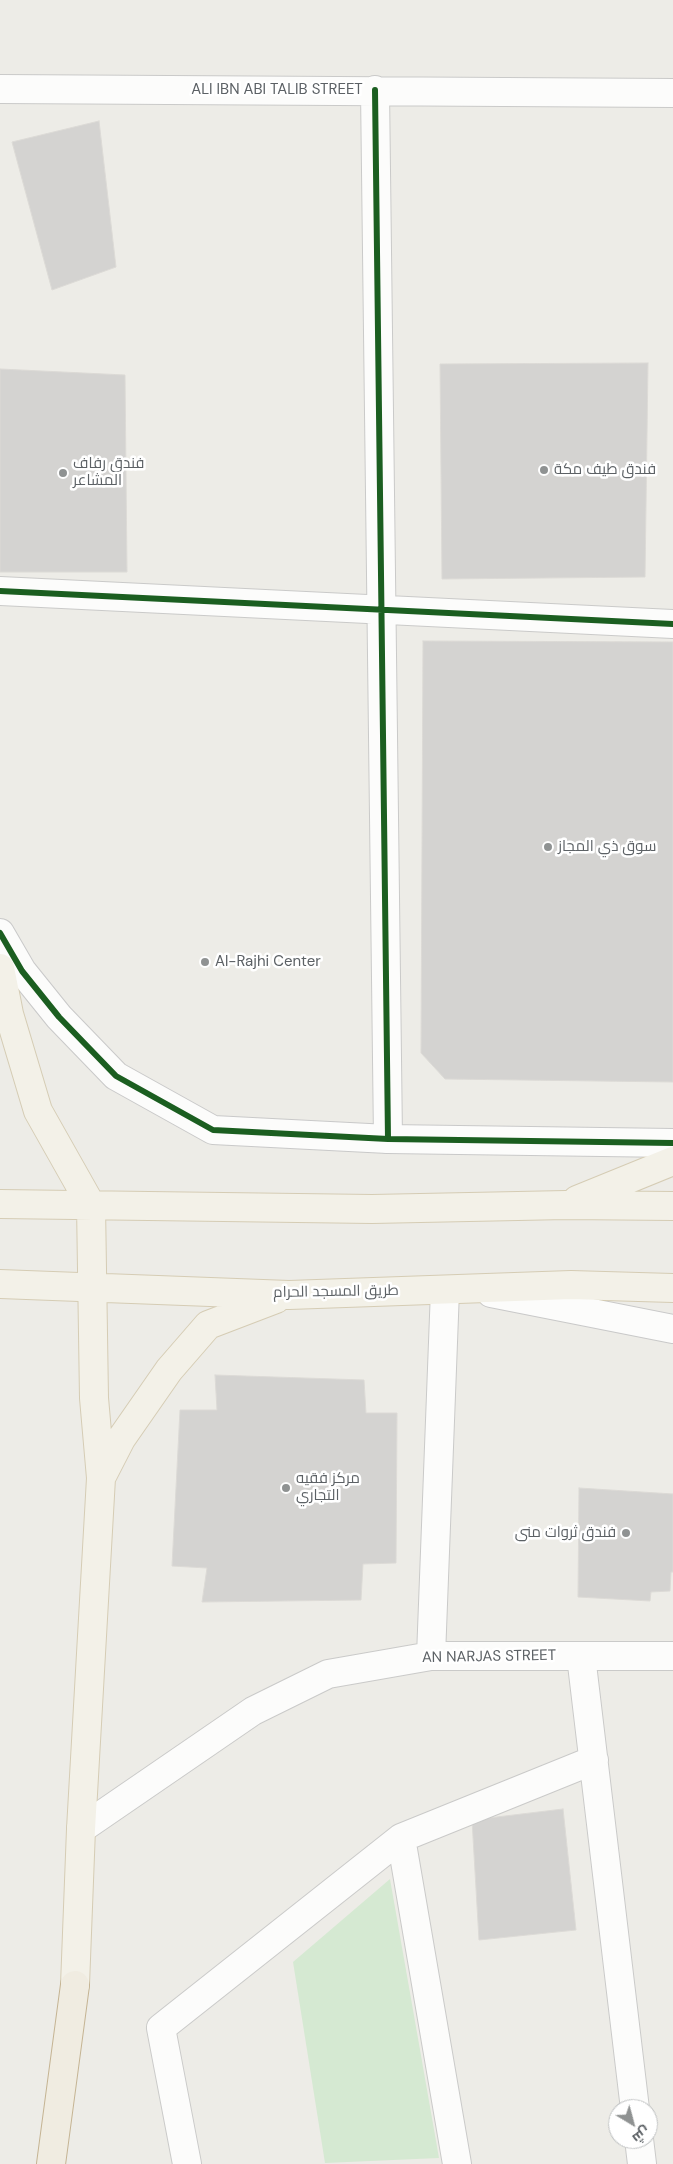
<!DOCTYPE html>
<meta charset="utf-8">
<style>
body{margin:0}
#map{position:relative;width:673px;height:2164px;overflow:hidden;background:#edece7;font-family:"DM Sans",Cairo,sans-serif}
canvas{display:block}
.north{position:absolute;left:608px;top:2099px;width:50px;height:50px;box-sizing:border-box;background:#fff;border:1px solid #bec0c1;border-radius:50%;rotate:143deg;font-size:14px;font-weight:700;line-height:20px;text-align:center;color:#5c6165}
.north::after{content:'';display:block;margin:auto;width:18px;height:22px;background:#8f9292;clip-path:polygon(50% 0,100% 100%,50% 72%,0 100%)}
</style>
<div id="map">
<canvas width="673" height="2164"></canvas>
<div class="north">ش</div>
</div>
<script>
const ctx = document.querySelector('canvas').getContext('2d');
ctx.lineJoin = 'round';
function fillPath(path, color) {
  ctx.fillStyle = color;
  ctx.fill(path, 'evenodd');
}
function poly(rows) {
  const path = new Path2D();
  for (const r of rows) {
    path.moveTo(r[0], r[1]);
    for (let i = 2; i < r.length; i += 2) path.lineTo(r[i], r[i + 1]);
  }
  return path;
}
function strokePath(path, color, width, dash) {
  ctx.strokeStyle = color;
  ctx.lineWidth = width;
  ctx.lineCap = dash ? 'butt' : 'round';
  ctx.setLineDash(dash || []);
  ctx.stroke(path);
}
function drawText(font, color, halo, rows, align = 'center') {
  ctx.font = font + ' "DM Sans",Cairo,sans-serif';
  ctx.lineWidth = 5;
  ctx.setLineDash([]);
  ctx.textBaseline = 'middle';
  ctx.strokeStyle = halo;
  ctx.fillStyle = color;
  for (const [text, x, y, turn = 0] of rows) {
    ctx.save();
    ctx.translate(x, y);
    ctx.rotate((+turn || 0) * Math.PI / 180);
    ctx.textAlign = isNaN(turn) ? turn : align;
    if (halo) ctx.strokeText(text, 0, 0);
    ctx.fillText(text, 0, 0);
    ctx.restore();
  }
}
const green = poly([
 [390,1879,439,2158,325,2163,293,1962]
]);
const building = poly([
 [99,121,116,267,52,290,12,142,99,121],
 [648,363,645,577,442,579,440,364,648,363],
 [0,369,125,375,127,572,0,572,0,369],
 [423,641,673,642,673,1082,445,1079,421,1053,423,641],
 [215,1375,364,1380,366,1413,397,1413,396,1563,363,1564,361,1600,202,1602,207,1568,172,1566,180,1410,217,1410,215,1375],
 [579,1488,673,1494,673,1572,671,1572,670,1591,651,1592,650,1601,578,1597,579,1488],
 [563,1809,576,1930,479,1940,472,1820,563,1809]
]);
const street = poly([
 [0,89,673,93],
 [375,90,388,1139],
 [0,591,673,624],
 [431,1656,445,1290],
 [581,1656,635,2109],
 [81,1829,253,1711,328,1674,431,1656,673,1656],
 [401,1838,457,2164],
 [639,2139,642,2164],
 [187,2164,161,2028,401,1838,594,1760]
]);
const secondary = poly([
 [0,933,22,971,59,1017,116,1076,213,1130,388,1139,673,1143],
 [491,1293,673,1329]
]);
const primary = poly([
 [0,968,9,1014,38,1111,91,1205,94,1398,101,1478,81,1829,75,1985],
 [577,1200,673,1161],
 [0,1204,372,1209,566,1205,673,1206],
 [0,1284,289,1295,571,1285,673,1288],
 [101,1478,121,1439,169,1370,208,1325,276,1299]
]);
const highway = poly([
 [51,2164,75,1985]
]);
const cycleway = poly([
 [375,90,388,1139],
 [0,591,673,624],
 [0,933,22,971,59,1017,116,1076,213,1130,388,1139,673,1143]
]);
const markers = [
 [544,470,5,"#8f9292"],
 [63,473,5,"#8f9292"],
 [548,847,5,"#8f9292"],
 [205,962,5,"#8f9292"],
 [286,1488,5,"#8f9292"],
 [626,1533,5,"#8f9292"]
];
const streetNames = [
 ["ALI IBN ABI TALIB STREET",277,90],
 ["طريق المسجد الحرام",336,1292,-1],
 ["AN NARJAS STREET",489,1657,-1]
];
const poiNames = [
 ["فندق رفاف",73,464],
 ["المشاعر",73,481],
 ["فندق طيف مكة",554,470],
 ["سوق ذي المجاز",558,847],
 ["Al-Rajhi Center",215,962],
 ["مركز فقيه",296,1479],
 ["التجاري",296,1496],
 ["فندق ثروات منى",616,1533,"right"]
];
fillPath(green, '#d5e9d2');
fillPath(building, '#d4d3d1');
strokePath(building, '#dcdad6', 1);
strokePath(street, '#cacac9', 30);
strokePath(secondary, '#c9c9c9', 30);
strokePath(primary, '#d5ccb4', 30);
strokePath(highway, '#c5b493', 30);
strokePath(street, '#fcfcfb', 28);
strokePath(secondary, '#fcfcfb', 28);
strokePath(primary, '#f3f1e8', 28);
strokePath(highway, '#f0ece1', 28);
strokePath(cycleway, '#1b5e20', 6);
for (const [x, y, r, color] of markers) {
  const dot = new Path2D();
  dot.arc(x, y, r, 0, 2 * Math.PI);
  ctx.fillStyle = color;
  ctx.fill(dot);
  strokePath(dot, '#fff', 2);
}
drawText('15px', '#5c6165', '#fff', streetNames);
drawText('15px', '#5c6165', '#fff', poiNames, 'left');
</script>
